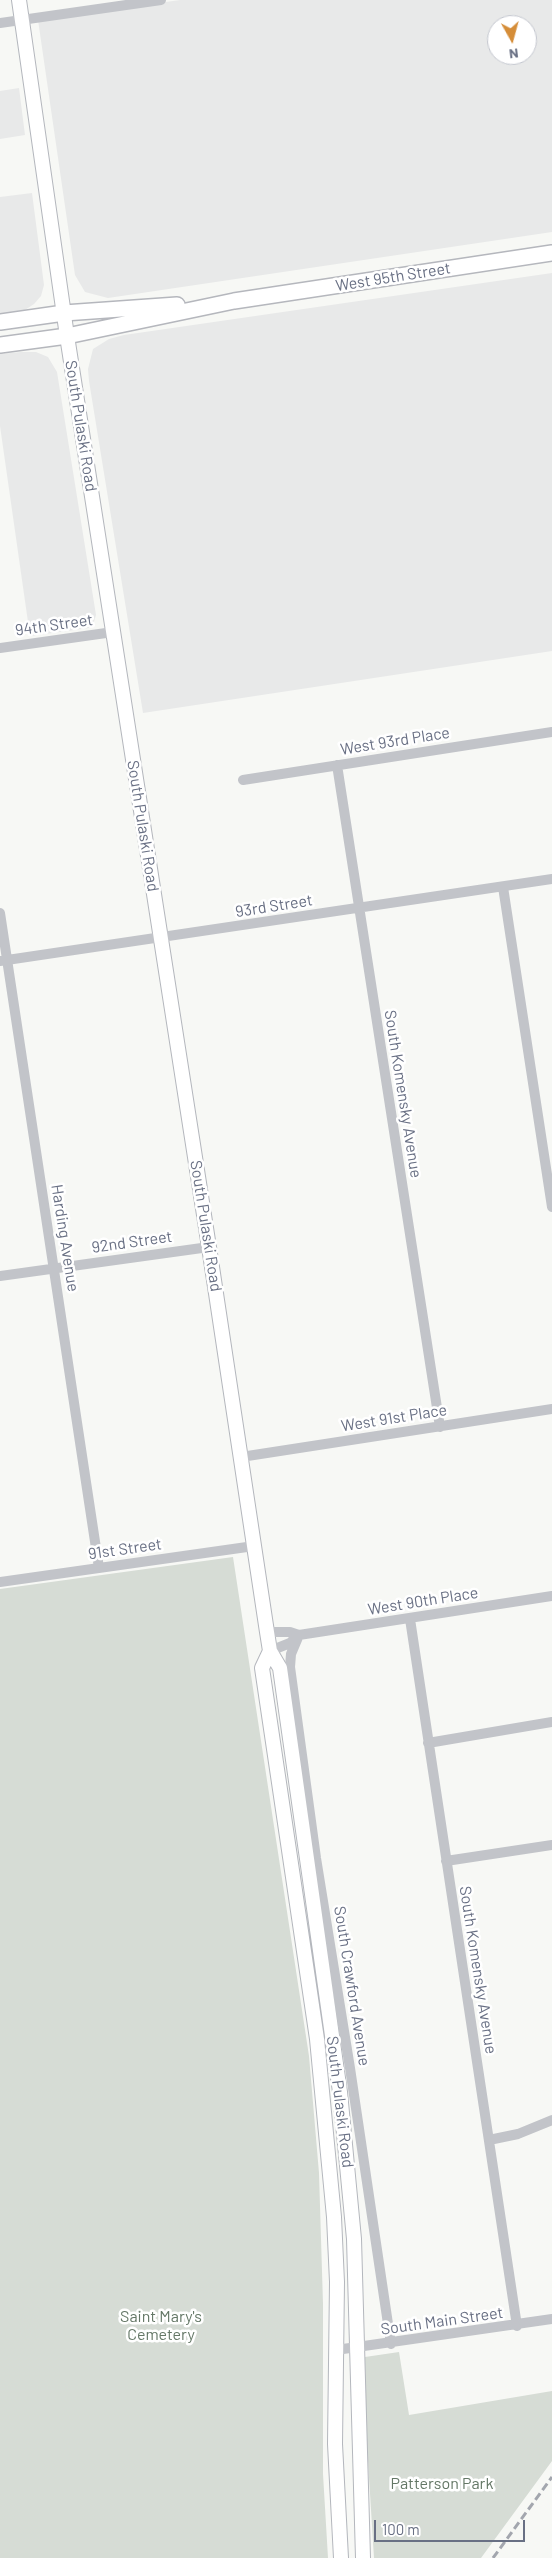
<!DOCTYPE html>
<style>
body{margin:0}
#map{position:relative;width:552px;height:2558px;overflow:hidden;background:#f7f8f5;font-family:Barlow,sans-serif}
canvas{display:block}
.north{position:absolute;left:487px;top:15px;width:50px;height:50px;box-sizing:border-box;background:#fff;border:1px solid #c3c6ce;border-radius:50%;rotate:173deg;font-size:14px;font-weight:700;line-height:20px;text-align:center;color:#697084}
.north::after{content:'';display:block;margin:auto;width:18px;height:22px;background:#d58d38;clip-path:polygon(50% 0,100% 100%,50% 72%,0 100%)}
.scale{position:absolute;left:374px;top:2520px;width:151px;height:22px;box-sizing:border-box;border:2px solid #697084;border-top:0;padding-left:6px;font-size:15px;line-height:18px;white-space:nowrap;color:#697084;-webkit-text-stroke:4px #fff;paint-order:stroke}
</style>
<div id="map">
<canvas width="552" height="2558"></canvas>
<div class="north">N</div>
<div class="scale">100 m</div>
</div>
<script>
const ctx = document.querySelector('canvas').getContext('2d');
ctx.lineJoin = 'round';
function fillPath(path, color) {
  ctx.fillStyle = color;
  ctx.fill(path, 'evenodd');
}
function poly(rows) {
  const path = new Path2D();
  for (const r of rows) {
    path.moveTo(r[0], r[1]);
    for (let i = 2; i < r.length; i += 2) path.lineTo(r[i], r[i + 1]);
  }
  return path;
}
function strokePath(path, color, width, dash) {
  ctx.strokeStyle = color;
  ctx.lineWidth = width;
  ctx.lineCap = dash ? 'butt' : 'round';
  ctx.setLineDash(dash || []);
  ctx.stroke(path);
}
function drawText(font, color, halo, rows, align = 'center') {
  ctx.font = font + ' Barlow,sans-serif';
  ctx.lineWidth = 5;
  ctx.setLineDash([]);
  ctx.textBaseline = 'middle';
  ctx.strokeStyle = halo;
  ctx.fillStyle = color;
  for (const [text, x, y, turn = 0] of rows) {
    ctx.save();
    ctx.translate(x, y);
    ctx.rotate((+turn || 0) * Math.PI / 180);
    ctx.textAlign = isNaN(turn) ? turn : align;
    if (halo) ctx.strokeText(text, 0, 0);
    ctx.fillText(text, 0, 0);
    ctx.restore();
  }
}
const built = poly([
 [180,0,552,0,552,232,108,298,85,292,75,275,38,20],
 [497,25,527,25,527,55,497,55],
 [19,88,25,135,0,139,0,91],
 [32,193,44,285,41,296,34,304,25,310,0,315,0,197],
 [552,273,552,651,143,713,89,381,88,369,93,349,109,339,124,335],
 [21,352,36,352,48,357,57,372,96,615,93,625,89,628,30,636,0,426,0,354]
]);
const green = poly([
 [233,1557,309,2056,319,2173,323,2304,323,2474,328,2558,0,2558,0,1589],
 [399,2352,409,2415,552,2391,552,2461,481,2558,374,2558,366,2429,365,2357]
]);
const minor = poly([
 [0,23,161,0],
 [0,648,113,632],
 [337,765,440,1427],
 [243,780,552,732],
 [503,887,552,1207],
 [0,913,99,1568],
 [0,961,552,879],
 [0,1276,209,1247],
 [241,1457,552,1409],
 [0,1582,254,1546],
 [410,1619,517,2326],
 [267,1632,290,1632,299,1635,552,1596],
 [299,1635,291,1654,290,1667,316,1858,350,2068,391,2344],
 [270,1651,290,1643,297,1636],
 [428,1743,552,1722],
 [446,1861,552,1845],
 [489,2140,518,2134,552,2120],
 [336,2350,552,2319]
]);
const secondary = poly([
 [19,0,67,336,209,1247,267,1632,270,1651,280,1668,340,2092,354,2239,363,2558],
 [270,1651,262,1668,317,2039,334,2217,337,2282,335,2444,341,2558]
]);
const primary = poly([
 [0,322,64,313,177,305],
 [0,345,67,336,234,301,552,253]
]);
const rail = poly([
 [493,2558,552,2477]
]);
const streetNames = [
 ["West 95th Street",393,277,-9],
 ["South Pulaski Road",81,426,81],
 ["94th Street",54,625,-8],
 ["West 93rd Place",395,741,-9],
 ["South Pulaski Road",143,826,81],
 ["93rd Street",274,906,-9],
 ["South Komensky Avenue",403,1094,81],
 ["South Pulaski Road",206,1226,81],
 ["Harding Avenue",65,1238,81],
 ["92nd Street",132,1242,-8],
 ["West 91st Place",394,1418,-9],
 ["91st Street",125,1549,-8],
 ["West 90th Place",423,1601,-9],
 ["South Komensky Avenue",478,1970,81],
 ["South Crawford Avenue",352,1986,81],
 ["South Pulaski Road",340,2102,83],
 ["South Main Street",442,2321,-8]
];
const parkNames = [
 ["Saint Mary's",161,2317],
 ["Cemetery",161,2335],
 ["Patterson Park",442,2484]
];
fillPath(built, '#e8e9e9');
fillPath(green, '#d6dcd5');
strokePath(secondary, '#b4b7bd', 16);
strokePath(primary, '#b5b7bd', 18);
strokePath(minor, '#c2c4c9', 10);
strokePath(secondary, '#fff', 14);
strokePath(primary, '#fff', 15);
strokePath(rail, '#a3a6ae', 3, [8, 4]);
drawText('16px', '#697084', '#fff', streetNames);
drawText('16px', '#647766', '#fff', parkNames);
</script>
